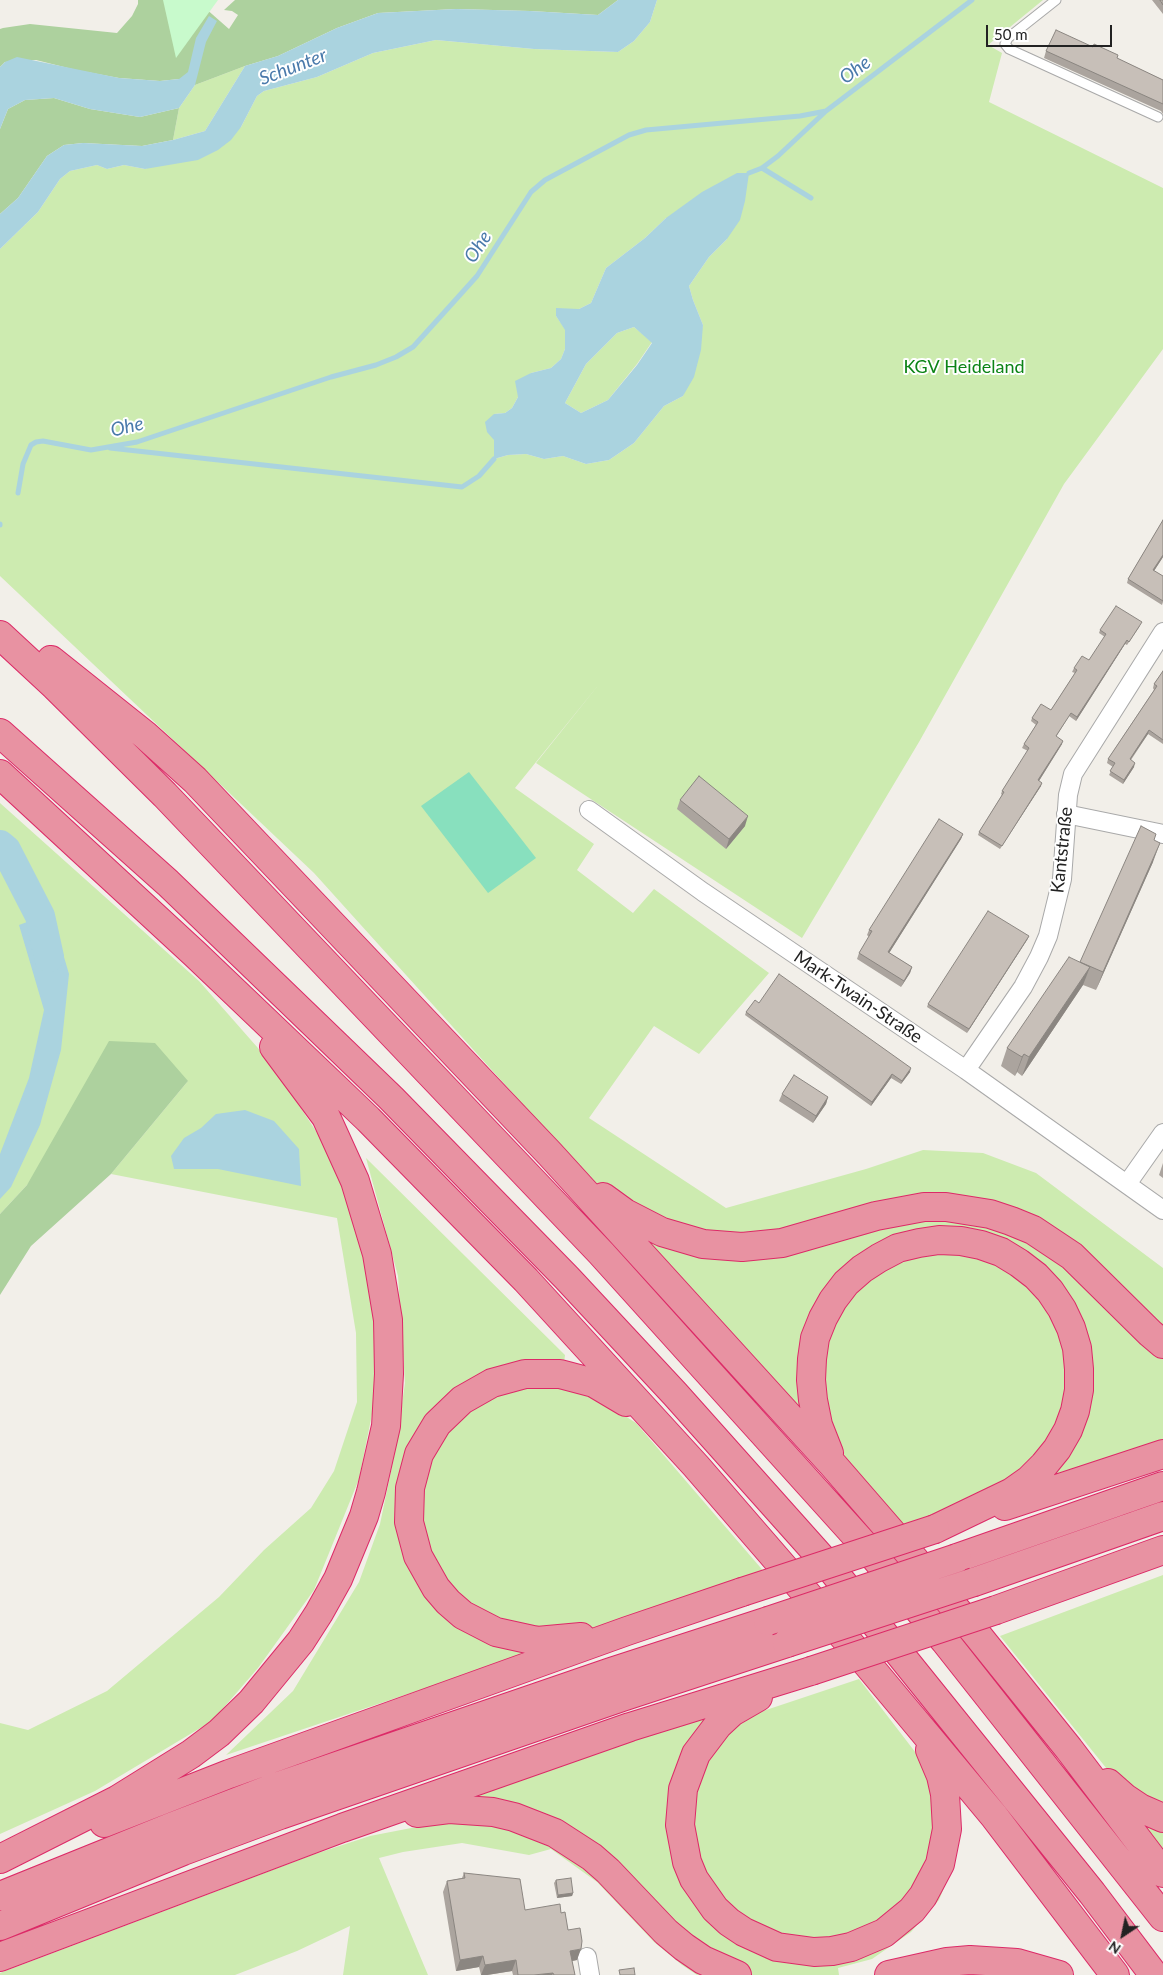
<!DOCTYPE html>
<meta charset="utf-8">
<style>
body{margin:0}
#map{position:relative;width:1163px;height:1975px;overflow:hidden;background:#f2efe9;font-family:Lato,sans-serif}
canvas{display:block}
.north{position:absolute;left:1098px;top:1910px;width:50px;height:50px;-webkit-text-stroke:4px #fff;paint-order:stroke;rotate:214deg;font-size:14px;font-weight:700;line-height:20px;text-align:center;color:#222}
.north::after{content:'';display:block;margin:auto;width:18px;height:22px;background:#222;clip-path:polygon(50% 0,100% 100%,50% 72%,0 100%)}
.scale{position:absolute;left:986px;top:25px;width:126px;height:22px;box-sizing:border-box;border:2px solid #222;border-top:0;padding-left:6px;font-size:15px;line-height:18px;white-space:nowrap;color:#222;-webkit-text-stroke:4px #fff;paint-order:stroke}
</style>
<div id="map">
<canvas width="1163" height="1975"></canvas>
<div class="north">N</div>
<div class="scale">50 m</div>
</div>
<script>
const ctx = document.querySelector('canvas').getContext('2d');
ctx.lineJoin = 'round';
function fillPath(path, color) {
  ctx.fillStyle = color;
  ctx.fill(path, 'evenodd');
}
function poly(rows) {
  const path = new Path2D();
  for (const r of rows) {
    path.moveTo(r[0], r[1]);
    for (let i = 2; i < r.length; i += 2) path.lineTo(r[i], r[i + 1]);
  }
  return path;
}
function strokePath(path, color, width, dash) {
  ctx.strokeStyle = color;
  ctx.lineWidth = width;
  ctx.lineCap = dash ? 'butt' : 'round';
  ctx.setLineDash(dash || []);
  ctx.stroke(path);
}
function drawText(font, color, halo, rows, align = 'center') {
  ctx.font = font + ' Lato,sans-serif';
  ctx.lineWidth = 4;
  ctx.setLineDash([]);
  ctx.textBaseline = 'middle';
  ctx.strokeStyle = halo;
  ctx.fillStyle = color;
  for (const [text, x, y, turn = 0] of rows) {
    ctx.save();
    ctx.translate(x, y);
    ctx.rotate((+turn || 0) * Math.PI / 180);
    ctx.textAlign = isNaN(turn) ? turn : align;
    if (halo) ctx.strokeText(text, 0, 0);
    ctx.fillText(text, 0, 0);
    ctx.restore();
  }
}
const grass = poly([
 [657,0,1043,0,988,45,1002,53,989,102,1163,188,1163,349,1064,484,919,742,802,938,536,763,600,683,515,788,594,844,577,870,633,913,654,889,769,973,699,1054,654,1026,589,1118,726,1208,866,1169,923,1150,983,1153,1036,1173,1163,1268,1163,1446,904,1527,314,873,0,576,0,249,38,212,60,179,70,171,97,165,107,169,124,165,145,169,241,127,257,96,264,91,317,77,373,53,436,40,534,49,618,52,634,41,650,22],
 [666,218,727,239,709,257,689,286,693,300,703,325,683,396,664,406,634,443,609,460,586,464,563,456,544,459,526,454,508,455,494,459,494,414,505,413,512,408,531,373,551,368,561,359,565,349,565,329,556,316,579,309,591,303,606,268,645,238],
 [245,66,205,131,173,140,179,108,195,85],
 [634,327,652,342,637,364,608,400,581,413,565,403,586,364,617,333],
 [0,803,199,981,272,1064,323,1142,362,1225,379,1313,375,1399,359,1479,314,1590,258,1668,212,1721,95,1791,0,1834,0,1723,28,1730,107,1691,219,1597,264,1550,311,1508,334,1471,357,1402,356,1333,337,1218,111,1174,188,1081,27,1185,0,1214],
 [366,1158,565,1355,561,1387,600,1400,636,1423,766,1574,226,1755,293,1691,359,1582,380,1524,395,1452,405,1383,398,1276],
 [1163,1575,1163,1857,1115,1779,1000,1636],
 [859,1679,919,1757,959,1819,955,1861,939,1900,911,1932,872,1959,838,1968,839,1975,697,1975,682,1965,654,1942,597,1882,551,1849,529,1855,462,1843,403,1852,379,1858,428,1975,343,1975,350,1926,297,1951,235,1975,0,1975,0,1973,312,1855,370,1836,437,1823,468,1795,717,1708,757,1713]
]);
const forest = poly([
 [138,0,196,0,229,29,238,15,232,11,224,10,235,0,618,0,598,15,530,11,456,9,378,13,337,28,278,56,245,66,195,85,179,79,160,81,119,78,76,70,36,60,5,62,0,67,0,29,3,28,30,24,117,33,132,16,138,4],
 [54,98,90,109,140,117,179,108,173,140,142,146,83,143,64,145,47,156,18,198,0,214,0,129,8,109,25,100],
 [109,1041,155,1043,188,1081,111,1174,31,1246,0,1295,0,1214,27,1185]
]);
const park = poly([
 [163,0,218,0,176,58]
]);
const pitch = poly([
 [469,772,536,858,488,893,421,806]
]);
const water = poly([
 [618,0,657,0,650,22,634,41,618,52,534,49,436,40,373,53,317,77,264,91,257,96,241,127,231,140,218,150,198,160,145,169,124,165,107,169,97,165,70,171,60,179,38,212,0,249,0,214,18,198,47,156,64,145,83,143,142,146,173,140,205,131,245,66,278,56,337,28,378,13,456,9,530,11,598,15],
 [209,16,217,21,206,42,195,85,179,108,140,117,90,109,54,98,25,100,8,109,0,129,0,67,5,62,17,57,119,78,160,81,179,79,188,72,196,38],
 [737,173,749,173,745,201,740,220,727,239,709,257,689,286,693,300,703,325,701,350,694,377,683,396,664,406,634,443,609,460,586,464,563,456,544,459,526,454,508,455,494,459,494,440,487,432,485,422,494,414,505,413,512,408,518,397,515,381,531,373,551,368,561,359,565,349,565,330,556,316,556,308,579,309,591,303,606,268,645,238,666,218,702,192],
 [634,327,652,343,637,365,608,400,581,413,565,403,586,364,617,333],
 [51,913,69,974,61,1050,40,1125,11,1187,0,1199,0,1154,29,1078,44,1010,19,925],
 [245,1110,274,1121,299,1149,301,1186,218,1169,174,1169,171,1156,184,1138,201,1128,216,1114]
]);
const stream = poly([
 [762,168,811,198],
 [749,173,762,168,778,156,826,111],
 [110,448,462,487,479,476,494,459],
 [18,493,23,464,31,445,36,442,43,441,91,450,137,442,331,377,376,365,396,357,413,347,477,276,531,192,545,180,629,135,646,130,800,116,826,111,972,0],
 [0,525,0,524]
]);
const river = poly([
 [0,845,6,850,40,916,49,957]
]);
const service = poly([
 [1056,0,1008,38,1005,44,1009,49,1158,117]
]);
const minor = poly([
 [589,810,703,892,966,1070,1163,1210],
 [1066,814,1163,834],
 [966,1070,1023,987,1039,957,1048,936,1062,879,1068,795,1073,774,1163,632],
 [1127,1184,1163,1133],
 [587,1957,590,1975]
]);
const motorway = poly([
 [0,635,55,686,165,795,601,1253,867,1548,945,1641,1163,1917],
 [51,660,145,735,195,780,550,1154,834,1466,893,1534,975,1632,1069,1749,1163,1873],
 [0,733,168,883,391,1098,567,1278,675,1394,833,1571,1092,1893,1154,1975],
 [0,774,195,954,368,1119,526,1280,696,1466,869,1666,994,1816,1115,1975],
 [603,1197,625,1213,662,1232,703,1244,742,1247,782,1243,876,1216,924,1207,946,1207,990,1214,1011,1221,1033,1230,1072,1256,1150,1333,1163,1344],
 [829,1453,818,1425,813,1400,811,1380,812,1359,815,1338,823,1318,833,1300,846,1283,862,1269,879,1258,898,1248,919,1243,939,1240,961,1241,981,1245,1001,1252,1019,1263,1036,1276,1050,1291,1062,1309,1071,1328,1077,1348,1079,1369,1079,1390,1075,1411,1068,1430,1057,1449,1044,1465,1029,1480,1012,1492,935,1529],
 [1005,1506,1163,1454],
 [957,1558,1163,1486],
 [974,1582,1163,1516],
 [996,1610,1163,1550],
 [581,1637,537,1641,496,1632,463,1615,448,1602,436,1588,418,1556,409,1522,410,1488,419,1454,437,1424,462,1400,492,1383,525,1374,560,1374,594,1383,626,1402],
 [758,1697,732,1712,718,1725,696,1754,683,1789,680,1825,687,1862,694,1879,715,1909,729,1922,744,1932,777,1947,814,1952,832,1951,851,1947,884,1933,912,1910,923,1896,940,1864,947,1829,945,1794,941,1776,930,1750],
 [1108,1783,1125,1798,1140,1808,1163,1818],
 [417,1813,449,1809,493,1812,514,1817,555,1833,592,1857,608,1871,666,1932,684,1947,703,1960,737,1975],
 [104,1823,229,1774,627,1631,742,1592],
 [0,1859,117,1800,191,1754,219,1733,251,1702,301,1641,319,1613,338,1579,364,1516,371,1492,386,1426,389,1374,388,1320,377,1254,355,1181,326,1117,274,1047],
 [0,1896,171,1827,270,1789,611,1672,768,1621],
 [0,1926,183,1851,280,1815,622,1697,787,1643],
 [0,1957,342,1828,630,1727,811,1671],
 [889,1975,947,1962,970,1960,1017,1963,1059,1975]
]);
const motorwayBridge = poly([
 [742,1592,935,1529],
 [768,1621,957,1558],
 [787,1643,974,1582],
 [811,1671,996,1610]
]);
const wall = poly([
 [1152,0,1163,0,1163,14],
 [1093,47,1163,80,1163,114,1161,111,1044,58,1046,51],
 [1163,520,1163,557,1154,571,1163,576,1163,602,1162,605,1127,583,1128,579],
 [1140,626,1127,645,1125,644,1076,721,1069,716,1056,737,1062,744,1039,781,1041,786,1000,849,978,835,979,832,1002,795,1001,794,1002,791,1028,751,1022,748,1024,744,1036,725,1031,721,1032,718,1051,710,1075,673,1072,672,1074,668,1089,660,1105,637,1099,633,1100,630],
 [1163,671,1163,744,1148,734,1131,760,1134,767,1123,784,1109,775,1113,767,1107,763,1108,759,1154,690,1153,688,1154,684],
 [680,800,745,826,726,849,677,809],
 [963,834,961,839,889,953,912,967,910,973,901,987,857,959,859,953,869,937,867,935,869,930],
 [1154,840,1153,862,1096,990,1083,985,1022,1076,1017,1072,1015,1076,1001,1066,1007,1048,1080,962],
 [1029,936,1027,940,967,1033,927,1007,928,1004],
 [759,1003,910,1072,901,1084,891,1078,871,1106,745,1015,746,1012],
 [782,1094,828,1097,826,1104,813,1123,779,1101],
 [1163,1163,1163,1178,1159,1175],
 [464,1873,525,1910,561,1913,568,1930,577,1960,572,1961,575,1975,513,1975,512,1971,487,1975,481,1975,479,1967,456,1971,443,1892,447,1881,462,1878],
 [556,1880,573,1893,572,1896,557,1898,554,1883]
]);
const shadedWall = poly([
 [1163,555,1163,557,1152,574,1153,570],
 [1127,640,1125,644,1076,721,1077,717],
 [1149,730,1148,734,1128,763,1130,759],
 [1063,741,1062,744,1037,784,1038,780],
 [1135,763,1134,767,1123,784,1124,780],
 [1042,783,1041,786,1000,849,1002,846],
 [748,816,745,826,726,849,729,839],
 [963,834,961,839,886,958,888,952],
 [1160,843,1153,862,1096,990,1103,972],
 [1029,936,1027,940,967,1033,969,1029],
 [912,967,910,973,901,987,904,981],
 [1090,967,1083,985,1022,1076,1029,1057],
 [1024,1054,1017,1072,1015,1076,1022,1057],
 [911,1068,910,1072,901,1084,902,1081],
 [892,1074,891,1078,871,1106,872,1102],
 [828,1097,826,1104,813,1123,816,1116],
 [573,1893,572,1896,557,1898,558,1895],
 [581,1949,577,1960,566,1962,570,1951],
 [483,1956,479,1967,456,1971,460,1960],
 [516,1960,512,1971,487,1975,481,1975,485,1965],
 [553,1973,552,1975,534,1975]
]);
const building = poly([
 [1160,0,1163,0,1163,5,1160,0],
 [1056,30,1093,47,1094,44,1118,55,1117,58,1163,80,1163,104,1046,51,1056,30],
 [1163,520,1163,555,1153,570,1163,576,1163,601,1128,579,1163,520],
 [1116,606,1142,622,1129,642,1127,640,1077,717,1071,713,1056,736,1063,741,1038,780,1042,783,1002,846,979,832,1004,792,1002,791,1029,748,1024,744,1038,722,1032,718,1041,704,1051,710,1077,670,1074,668,1082,656,1089,660,1106,634,1100,630,1116,606],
 [1163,671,1163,740,1149,730,1130,759,1135,763,1124,780,1110,771,1115,763,1108,759,1157,686,1154,684,1163,671],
 [699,776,748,816,729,839,680,800,699,776],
 [939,819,963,834,888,952,912,967,904,981,859,953,872,931,869,930,939,819],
 [1141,826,1156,834,1154,840,1160,843,1103,972,1080,962,1141,826],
 [988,911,1029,936,969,1029,928,1004,988,911],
 [1069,957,1090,967,1029,1057,1024,1054,1022,1057,1007,1048,1069,957],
 [779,974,911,1068,902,1081,892,1074,872,1102,746,1012,755,1000,759,1003,779,974],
 [794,1075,828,1097,816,1116,782,1094,794,1075],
 [464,1873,520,1879,525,1910,560,1904,561,1913,565,1912,568,1930,580,1928,582,1941,581,1949,570,1951,575,1975,554,1975,553,1973,534,1975,518,1975,516,1960,485,1965,483,1956,460,1960,447,1881,465,1878,464,1873],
 [571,1878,573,1893,558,1895,556,1880,571,1878],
 [634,1968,635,1975,620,1975,619,1970,634,1968]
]);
const parkNames = [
 ["KGV Heideland",964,367]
];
const streetNames = [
 ["Kantstraße",1062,850,-84],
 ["Mark-Twain-Straße",858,997,34]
];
const waterNames = [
 ["Schunter",293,67,-21],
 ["Ohe",855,70,-37],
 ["Ohe",478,247,-57],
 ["Ohe",127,427,-13]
];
fillPath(grass, '#cdebb0');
fillPath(forest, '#add19e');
fillPath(park, '#c8facc');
fillPath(pitch, '#88e0be');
fillPath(water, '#aad3df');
strokePath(stream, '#aad3df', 5);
strokePath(river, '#aad3df', 30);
strokePath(service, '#a9a9a9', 11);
strokePath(minor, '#a9a9a9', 20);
strokePath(motorway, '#dc2a67', 30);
strokePath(service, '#fff', 9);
strokePath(minor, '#fff', 18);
strokePath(motorway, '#e892a2', 28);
strokePath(motorwayBridge, '#dc2a67', 30, []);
strokePath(motorwayBridge, '#e892a2', 28);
fillPath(wall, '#aba49e');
fillPath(shadedWall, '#8b8681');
fillPath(building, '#c7bfb8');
strokePath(building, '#8b8681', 1);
drawText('18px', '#0c8416', '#fff', parkNames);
drawText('18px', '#222', '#fff', streetNames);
drawText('italic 19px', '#4a7aab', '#fff', waterNames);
</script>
